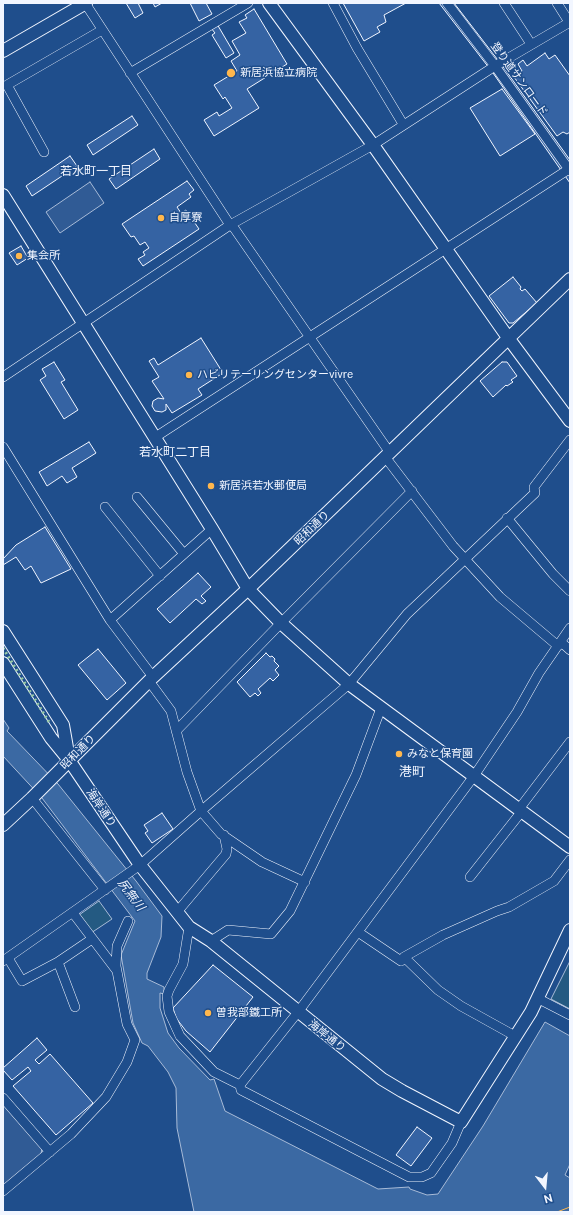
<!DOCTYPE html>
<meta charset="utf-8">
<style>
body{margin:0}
#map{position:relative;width:573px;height:1215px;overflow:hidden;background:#1f4e8c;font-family:"Public Sans",sans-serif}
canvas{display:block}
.frame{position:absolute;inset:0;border:4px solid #f2f6ff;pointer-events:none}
.north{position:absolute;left:525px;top:1167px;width:40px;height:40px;-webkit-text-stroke:3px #1f4e8c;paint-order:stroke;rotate:164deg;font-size:11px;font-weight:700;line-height:16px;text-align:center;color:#f2f6ff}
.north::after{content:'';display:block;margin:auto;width:14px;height:18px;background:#f2f6ff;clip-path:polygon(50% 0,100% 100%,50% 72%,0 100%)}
</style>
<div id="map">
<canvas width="573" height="1215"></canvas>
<div class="frame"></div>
<div class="north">N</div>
</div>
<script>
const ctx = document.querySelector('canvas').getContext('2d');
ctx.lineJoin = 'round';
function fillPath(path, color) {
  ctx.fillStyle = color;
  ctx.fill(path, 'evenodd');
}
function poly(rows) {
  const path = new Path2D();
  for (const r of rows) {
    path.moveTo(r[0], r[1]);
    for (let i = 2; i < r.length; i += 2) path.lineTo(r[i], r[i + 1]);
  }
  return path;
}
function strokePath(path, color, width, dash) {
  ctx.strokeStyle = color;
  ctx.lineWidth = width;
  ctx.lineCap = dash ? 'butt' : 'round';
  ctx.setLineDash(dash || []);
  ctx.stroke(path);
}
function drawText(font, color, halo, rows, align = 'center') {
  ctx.font = font + ' "Public Sans","Noto Sans JP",sans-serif';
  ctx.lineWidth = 3;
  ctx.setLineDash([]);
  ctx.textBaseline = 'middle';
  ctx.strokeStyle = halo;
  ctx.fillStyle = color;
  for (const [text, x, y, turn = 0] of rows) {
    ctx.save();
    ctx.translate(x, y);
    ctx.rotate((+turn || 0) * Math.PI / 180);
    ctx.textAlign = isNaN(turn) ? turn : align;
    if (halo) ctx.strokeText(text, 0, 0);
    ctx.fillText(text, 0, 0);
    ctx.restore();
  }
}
const green = poly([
 [99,901,112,919,91,933,79,915,99,901],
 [570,961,570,1009,551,999,570,961]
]);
const parking = poly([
 [90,182,104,203,60,233,46,212,90,182],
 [3,1102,42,1148,41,1154,3,1186,3,1102]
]);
const water = poly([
 [3,719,9,728,7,731,58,784,136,881,162,916,161,937,147,973,147,979,164,987,164,994,160,993,160,1008,168,1033,179,1048,210,1080,214,1079,225,1111,378,1189,409,1187,410,1189,427,1195,438,1194,483,1126,545,1022,570,1036,570,1164,565,1175,570,1178,570,1212,194,1212,177,1128,176,1088,168,1072,148,1046,142,1043,133,1023,121,955,135,921,42,798,3,756,3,719]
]);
const building = poly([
 [126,3,138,3,143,13,135,18,126,3],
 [153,3,162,3,155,7,153,3],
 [190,3,206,3,212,14,199,21,190,3],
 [343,3,406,3,384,15,386,22,377,27,380,32,364,41,343,3],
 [439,3,454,3,504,68,570,160,570,183,493,73,439,3],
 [254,9,287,64,247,89,259,108,214,136,204,120,217,112,219,116,232,108,225,97,223,99,214,85,237,71,231,61,240,55,232,41,246,33,239,22,247,18,245,15,254,9],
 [217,24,234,53,226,58,212,35,215,33,211,28,217,24],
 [545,53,549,59,555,55,570,76,570,132,567,134,563,132,557,136,514,77,522,71,518,64,523,60,527,66,545,53],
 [502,89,535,134,500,156,470,108,502,89],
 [132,116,138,125,93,155,87,145,132,116],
 [154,149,160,159,116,189,109,179,154,149],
 [70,156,77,166,32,196,26,186,70,156],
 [187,181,194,190,189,194,191,197,177,207,181,213,186,210,199,229,143,266,138,259,145,255,143,252,149,248,145,242,140,245,134,236,131,237,122,224,187,181],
 [21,246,28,258,17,265,9,253,21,246],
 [513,277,521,287,520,289,522,291,525,289,537,303,513,323,509,323,489,296,513,277],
 [201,338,223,373,198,389,202,395,172,413,166,404,166,410,162,412,155,411,152,406,153,401,158,398,164,399,152,381,159,377,149,361,154,358,158,365,201,338],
 [54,362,65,380,61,382,78,410,64,419,40,380,46,376,42,369,54,362],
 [502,362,507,362,517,376,511,380,513,382,507,386,506,385,493,397,480,381,502,362],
 [89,442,96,453,72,468,77,477,67,483,62,476,47,486,39,472,89,442],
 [45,527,71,569,41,583,31,566,25,570,16,557,3,565,3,559,16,545,45,527],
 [198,573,211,587,201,596,206,601,202,604,196,599,170,623,157,609,198,573],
 [98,649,126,683,107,700,78,665,98,649],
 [266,653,270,657,272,656,275,659,274,661,279,666,275,670,279,675,273,681,270,678,258,689,261,693,258,696,255,693,250,697,237,682,266,653],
 [162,813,173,829,152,843,145,833,148,831,144,825,162,813],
 [213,965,253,997,210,1052,186,1031,176,1018,173,1008,213,965],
 [37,1038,47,1050,35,1060,39,1064,50,1054,93,1103,56,1135,13,1086,31,1071,28,1067,12,1080,3,1070,3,1068,37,1038],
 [417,1127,432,1138,411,1166,396,1155,417,1127]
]);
const street = poly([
 [85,3,230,225,234,228,390,453],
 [333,3,357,48,403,124],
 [447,3,495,66,570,171],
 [504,3,531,44],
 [557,3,569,22],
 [130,73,248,3],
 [44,152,7,85,102,30],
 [3,377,230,225,373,145,495,66,570,22],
 [154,438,569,169],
 [3,447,110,620,153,677],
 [386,458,453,546,500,597,558,646],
 [137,497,184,554],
 [105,507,160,576],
 [507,518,553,574,570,591],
 [110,620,212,529],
 [561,642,570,650],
 [149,681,171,711,187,772,201,811,221,834,262,862,305,882],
 [176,731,281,623,412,491],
 [32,798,105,890],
 [519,809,570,742],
 [470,877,522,811],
 [177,912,226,854,227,849,224,835],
 [73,913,117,971],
 [189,927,183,964,169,990,167,996,169,1012,180,1036,214,1072,240,1085],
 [358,932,401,961,404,957,443,935,497,911,509,907,554,881,570,860],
 [211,941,228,930,271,934,290,911,356,775,381,708],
 [404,957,438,990,461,1006,515,1036],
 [8,958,22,981,58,962,75,1007],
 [3,961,140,865,201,811,349,684,407,614,535,493,534,487,570,440],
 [58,962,92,939],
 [537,998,570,1015],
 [3,1098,50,1152],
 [461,1122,452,1143,431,1173,422,1177,409,1177,241,1090,240,1085,298,1012,474,776,517,712,539,673,570,628],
 [3,1191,71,1134,106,1097,127,1062,135,1040,127,1024,116,966,117,946,128,921]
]);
const secondary = poly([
 [269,3,373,145,509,339,570,421],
 [3,51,86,3],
 [3,195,212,529,248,589,281,623,349,684,570,847],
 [3,631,63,725,69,759],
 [3,663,51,738,69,760,140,865,189,927,211,941,382,1079,402,1091,461,1122,531,1012,570,930],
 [3,825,32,798,153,677,248,589,570,279]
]);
const hedge = poly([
 [3,648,49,722]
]);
const power = poly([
 [557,1212,570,1207]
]);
const markers = [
 [231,73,5,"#ffb74d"],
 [161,218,4,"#ffb74d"],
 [19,256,4,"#ffb74d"],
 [189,375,4,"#ffb74d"],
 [211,486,4,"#ffb74d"],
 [399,754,4,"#ffb74d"],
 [208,1013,4,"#ffb74d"]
];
const poiNames = [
 ["新居浜協立病院",240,73],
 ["自厚寮",169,218],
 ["集会所",27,256],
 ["ハビリテーリングセンターvivre",197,375],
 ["新居浜若水郵便局",219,486],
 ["みなと保育園",407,754],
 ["曽我部鐵工所",216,1013]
];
const streetNames = [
 ["登り道サンロード",519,79,54],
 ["昭和通り",312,528,-44],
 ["昭和通り",78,752,-45],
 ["海岸通り",101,808,56],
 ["海岸通り",327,1036,39]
];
const neighbourhoodNames = [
 ["若水町一丁目",96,171],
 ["若水町二丁目",175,452]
];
const waterNames = [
 ["尻無川",131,895,53]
];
const quarterNames = [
 ["港町",412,772]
];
fillPath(green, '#245a82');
strokePath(green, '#a8bbd7', 1);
fillPath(parking, '#305b95');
strokePath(parking, '#a8bbd7', 1);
fillPath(water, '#3b69a3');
strokePath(water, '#a8bbd7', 1);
fillPath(building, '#3563a3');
strokePath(building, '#f2f6ff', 1);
strokePath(street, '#f2f6ff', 10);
strokePath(secondary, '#f2f6ff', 14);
strokePath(street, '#1f4e8c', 9);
strokePath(secondary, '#1f4e8c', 12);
strokePath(hedge, '#97c8a6', 3, [2, 3]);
strokePath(power, '#ffb74d', 1, [14, 3, 2, 3]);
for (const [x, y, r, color] of markers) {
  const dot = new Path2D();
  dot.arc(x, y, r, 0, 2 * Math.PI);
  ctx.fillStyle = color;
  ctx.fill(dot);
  strokePath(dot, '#1f4e8c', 1.5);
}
drawText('11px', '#f2f6ff', '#1f4e8c', poiNames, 'left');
drawText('11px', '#f2f6ff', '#1f4e8c', streetNames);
drawText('12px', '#f2f6ff', '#1f4e8c', neighbourhoodNames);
drawText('italic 12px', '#f2f6ff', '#1f4e8c', waterNames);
drawText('13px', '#f2f6ff', '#1f4e8c', quarterNames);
</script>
